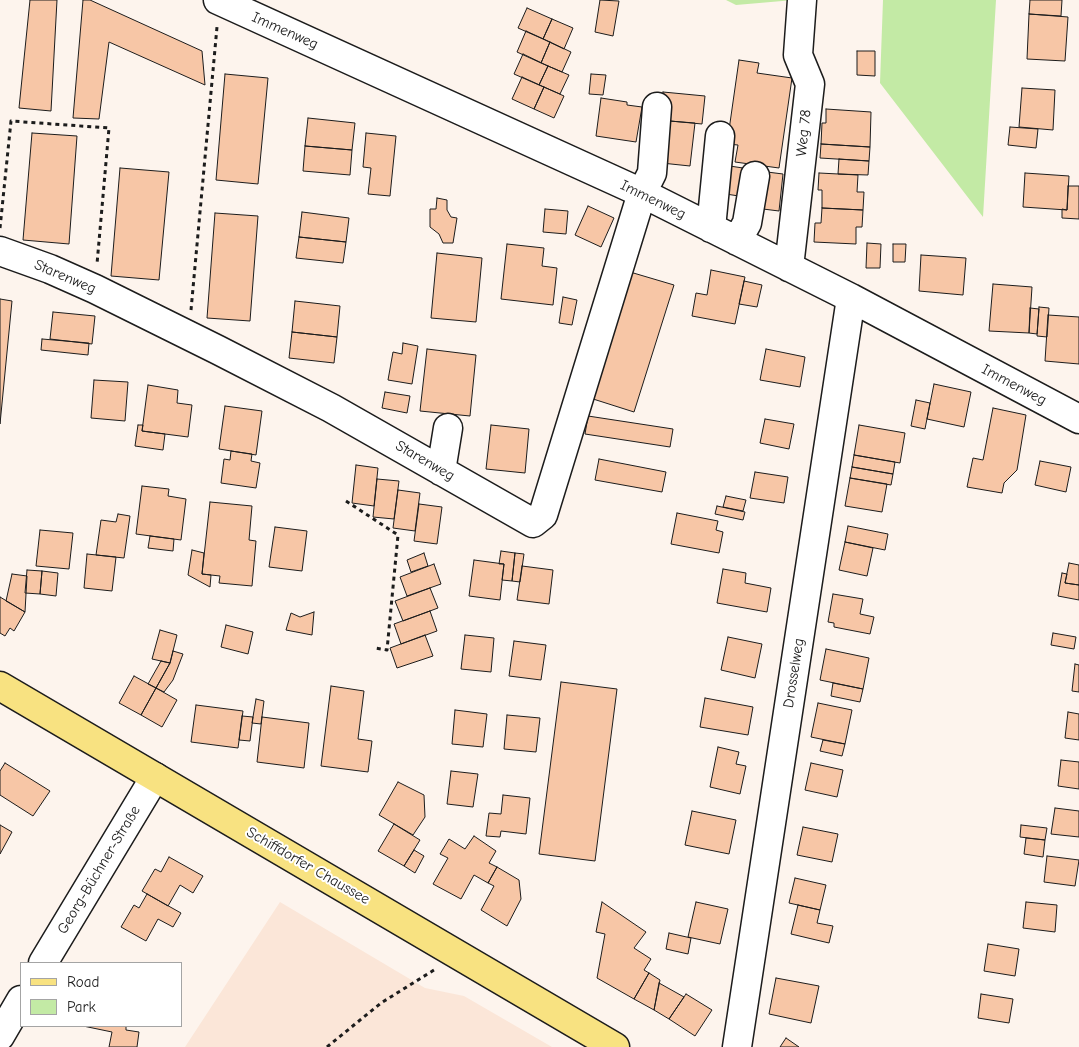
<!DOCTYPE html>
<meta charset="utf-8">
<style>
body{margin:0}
#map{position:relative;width:1079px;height:1047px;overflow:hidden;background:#fdf4ed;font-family:"Comic Neue",sans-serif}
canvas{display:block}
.legend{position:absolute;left:20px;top:962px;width:162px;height:65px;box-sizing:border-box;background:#fff;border:1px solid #a4a4a4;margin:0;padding:6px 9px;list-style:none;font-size:15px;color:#1c1c1c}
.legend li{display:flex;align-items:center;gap:10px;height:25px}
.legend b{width:25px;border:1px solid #a4a4a4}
</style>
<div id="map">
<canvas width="1079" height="1047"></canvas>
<ul class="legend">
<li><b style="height:6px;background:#f8e281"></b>Road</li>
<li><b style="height:14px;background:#c3eaa5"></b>Park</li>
</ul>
</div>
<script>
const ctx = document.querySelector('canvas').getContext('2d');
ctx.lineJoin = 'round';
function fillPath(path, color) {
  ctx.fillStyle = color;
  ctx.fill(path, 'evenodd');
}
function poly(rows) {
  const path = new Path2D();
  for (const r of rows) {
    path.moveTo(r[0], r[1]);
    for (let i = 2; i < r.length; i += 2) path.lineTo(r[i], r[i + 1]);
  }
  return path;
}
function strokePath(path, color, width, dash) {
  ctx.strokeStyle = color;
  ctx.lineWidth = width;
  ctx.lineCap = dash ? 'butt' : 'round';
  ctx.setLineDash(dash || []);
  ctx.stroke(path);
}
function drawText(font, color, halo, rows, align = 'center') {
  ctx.font = font + ' "Comic Neue",sans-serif';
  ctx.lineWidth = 4;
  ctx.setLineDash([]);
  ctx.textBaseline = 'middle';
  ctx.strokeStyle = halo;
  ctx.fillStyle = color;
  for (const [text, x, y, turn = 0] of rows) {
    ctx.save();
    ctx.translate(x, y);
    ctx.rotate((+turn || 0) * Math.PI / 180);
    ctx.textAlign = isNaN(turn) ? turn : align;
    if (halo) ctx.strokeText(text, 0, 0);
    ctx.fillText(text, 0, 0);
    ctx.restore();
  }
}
const built = poly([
 [280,902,425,988,464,996,552,1047,185,1047]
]);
const green = poly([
 [726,0,794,0,736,5],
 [883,0,996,0,983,217,880,83]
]);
const building = poly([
 [30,0,57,0,51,111,19,108,30,0],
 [83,0,90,0,202,51,205,85,109,42,99,119,73,118,83,0],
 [600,0,619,1,613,36,595,32,600,0],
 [1030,0,1062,0,1061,16,1029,14,1030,0],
 [527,8,552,19,543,39,518,28,527,8],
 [1029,14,1068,17,1065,61,1027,59,1029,14],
 [552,19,573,28,564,49,543,39,552,19],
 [526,31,550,42,541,63,517,52,526,31],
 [550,42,571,52,562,72,541,63,550,42],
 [857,51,875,51,875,76,857,75,857,51],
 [523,54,548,66,539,85,514,74,523,54],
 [739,60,759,63,757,73,792,78,779,168,735,162,738,145,727,144,739,60],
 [548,66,569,75,560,94,539,85,548,66],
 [225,74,268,78,258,184,216,180,225,74],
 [591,74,606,75,603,95,589,94,591,74],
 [522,77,544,87,534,109,512,99,522,77],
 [544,87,564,96,554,118,534,109,544,87],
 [1022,88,1055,90,1053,130,1019,127,1022,88],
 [663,92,705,96,702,124,660,120,663,92],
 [601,98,627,102,627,105,642,107,636,142,596,136,601,98],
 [826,109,871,112,870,147,821,144,822,123,826,123,826,109],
 [308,118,355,123,352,150,305,146,308,118],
 [656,120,695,123,690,166,652,162,656,120],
 [1010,127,1038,129,1036,148,1008,145,1010,127],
 [32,133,77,136,69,244,23,240,32,133],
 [366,133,396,136,390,196,368,194,371,168,363,167,366,133],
 [821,144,870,147,869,161,820,158,821,144],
 [305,146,352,150,350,175,303,171,305,146],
 [839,159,869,161,868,175,838,174,839,159],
 [723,165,743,168,739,196,719,193,723,165],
 [120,168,169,172,159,280,111,276,120,168],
 [767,172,783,174,779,211,763,209,767,172],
 [819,173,858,175,857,192,864,192,863,210,822,208,822,190,818,190,819,173],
 [1025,173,1069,176,1067,210,1023,207,1025,173],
 [1068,186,1079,186,1079,219,1062,218,1062,209,1067,210,1068,186],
 [437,198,447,200,447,210,451,217,457,218,453,243,443,243,439,234,430,227,430,209,436,209,437,198],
 [588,206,614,218,601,247,575,235,588,206],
 [822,208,863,210,862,227,856,227,856,244,814,242,815,223,821,223,822,208],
 [545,209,568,211,566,234,543,232,545,209],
 [302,212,349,218,346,242,299,237,302,212],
 [215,213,258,216,250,321,207,318,215,213],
 [299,237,346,242,343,263,296,258,299,237],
 [867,243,881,244,880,268,866,268,867,243],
 [507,244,544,248,542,266,557,268,553,305,501,299,507,244],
 [893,244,906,244,905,262,893,262,893,244],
 [437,253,482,258,476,322,431,318,437,253],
 [921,255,966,258,963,295,919,291,921,255],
 [711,270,745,277,735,324,692,316,696,293,707,295,711,270],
 [630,272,674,285,634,412,590,398,630,272],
 [744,281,762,285,757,307,739,304,744,281],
 [993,284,1032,287,1029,333,989,331,993,284],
 [563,297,577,300,572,325,559,323,563,297],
 [0,299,12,301,0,424,0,299],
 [295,301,340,306,337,337,292,332,295,301],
 [1039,307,1049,308,1047,337,1037,336,1039,307],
 [1030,308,1039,309,1037,334,1029,333,1030,308],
 [53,312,95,316,92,344,50,339,53,312],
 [1048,315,1079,317,1079,364,1045,361,1048,315],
 [292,332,337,337,334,363,289,358,292,332],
 [42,339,89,343,88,355,41,350,42,339],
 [403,343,418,346,412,384,388,380,393,352,402,354,403,343],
 [427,349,476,355,470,416,420,411,427,349],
 [766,349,805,357,800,387,760,380,766,349],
 [94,380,128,382,125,421,91,418,94,380],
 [934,384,971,392,964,427,927,419,934,384],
 [148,385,178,390,177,403,192,405,188,437,142,431,148,385],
 [385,392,410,396,407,413,382,408,385,392],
 [916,400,930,403,925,429,911,426,916,400],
 [225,406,262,411,256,455,219,449,225,406],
 [993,408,1026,415,1017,470,1004,483,1002,493,967,487,973,458,983,460,993,408],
 [588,416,673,429,670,447,585,434,588,416],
 [765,419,794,424,789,449,760,443,765,419],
 [138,425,143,425,142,431,165,434,163,450,135,446,138,425],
 [491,425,529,429,525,473,486,469,491,425],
 [859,425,905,433,900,463,854,455,859,425],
 [231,451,252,454,251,461,260,463,256,488,221,483,224,459,230,460,231,451],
 [854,455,895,462,893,474,852,467,854,455],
 [599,459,666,472,662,492,595,480,599,459],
 [1040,461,1071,467,1066,492,1035,485,1040,461],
 [356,465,378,468,374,506,352,503,356,465],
 [852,467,893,474,891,485,850,478,852,467],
 [755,472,788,477,784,503,750,498,755,472],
 [850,478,887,484,882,512,845,506,850,478],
 [377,479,399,481,394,519,373,517,377,479],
 [142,486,169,489,168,496,186,499,181,540,136,534,142,486],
 [398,490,420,493,415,531,393,528,398,490],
 [726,496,746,500,743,511,723,507,726,496],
 [210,502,252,506,249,540,256,541,252,586,219,583,220,576,202,574,210,502],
 [419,504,442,507,437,544,414,541,419,504],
 [717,506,745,512,743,520,715,514,717,506],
 [677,513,718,521,716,530,723,532,719,553,671,544,677,513],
 [118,514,130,516,124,558,96,555,101,520,116,522,118,514],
 [848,526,888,534,885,550,845,542,848,526],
 [275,527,307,531,302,571,269,567,275,527],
 [40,530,73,533,69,569,36,566,40,530],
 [150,536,174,539,173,551,148,548,150,536],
 [845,542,873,548,867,576,839,570,845,542],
 [192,550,204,553,202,574,211,575,210,587,188,575,192,550],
 [501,551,515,553,512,581,502,580,504,564,499,564,501,551],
 [424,553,428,566,411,572,407,560,424,553],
 [515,553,524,554,520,582,512,581,515,553],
 [87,554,116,557,112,591,84,588,87,554],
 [474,560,504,564,500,600,469,596,474,560],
 [1069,563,1079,565,1079,585,1065,583,1069,563],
 [434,564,441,584,407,596,400,577,434,564],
 [522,566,553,570,549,604,517,600,522,566],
 [723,569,746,573,745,583,771,588,767,612,717,603,723,569],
 [27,570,42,571,40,594,25,593,27,570],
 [42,571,58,573,56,596,40,594,42,571],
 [1062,573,1067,574,1065,583,1079,585,1079,600,1058,596,1062,573],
 [12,574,27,576,25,612,6,601,12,574],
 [430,588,438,608,403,621,395,601,430,588],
 [833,594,863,599,860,614,874,617,870,634,834,627,834,623,828,622,833,594],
 [0,597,25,612,14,631,10,628,5,636,0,633,0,597],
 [430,611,437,631,401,644,394,624,430,611],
 [314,612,312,635,286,630,291,613,300,617,314,612],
 [226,625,253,632,248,654,221,647,226,625],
 [160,630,177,635,170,663,152,659,160,630],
 [1053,633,1076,637,1074,649,1051,645,1053,633],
 [425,635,433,656,397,668,390,648,425,635],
 [465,635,494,638,491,672,461,669,465,635],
 [728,637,762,644,755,678,721,670,728,637],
 [514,641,546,645,541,680,509,676,514,641],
 [826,649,869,658,863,689,820,680,826,649],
 [173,651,183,654,173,680,164,692,156,688,170,663,173,651],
 [161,661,170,663,156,688,148,684,161,661],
 [1075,664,1079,665,1079,692,1072,691,1075,664],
 [134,676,156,688,141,715,119,703,134,676],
 [561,682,617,689,595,861,539,854,561,682],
 [833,683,863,689,860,702,831,696,833,683],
 [331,686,364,691,358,739,372,741,368,772,321,766,331,686],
 [156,688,177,700,162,727,141,715,156,688],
 [705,698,753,707,748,735,700,727,705,698],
 [256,699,264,701,261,724,252,723,256,699],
 [818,703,852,710,845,744,811,737,818,703],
 [196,705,243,711,238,748,191,742,196,705],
 [455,710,487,714,483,747,452,744,455,710],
 [1068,712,1079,714,1079,740,1065,738,1068,712],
 [507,715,540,718,536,752,504,749,507,715],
 [242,716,253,717,250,741,239,740,242,716],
 [262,717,309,723,304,768,257,762,262,717],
 [823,740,845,744,842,756,820,751,823,740],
 [718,747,739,752,736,764,746,766,740,794,710,787,718,747],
 [1061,760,1079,762,1079,789,1058,786,1061,760],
 [5,763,50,791,33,816,0,795,0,771,5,763],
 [811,763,843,770,837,797,805,790,811,763],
 [451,771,478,774,473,807,447,804,451,771],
 [398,782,424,795,425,817,413,835,379,815,398,782],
 [503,795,530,798,526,834,501,831,500,837,486,836,489,813,501,814,503,795],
 [1055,808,1079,811,1079,837,1051,834,1055,808],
 [692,811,736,820,729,854,685,845,692,811],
 [394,824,420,840,404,866,378,851,394,824],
 [0,825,12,832,0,854,0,825],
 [1021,825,1047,828,1045,840,1020,837,1021,825],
 [803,827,838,834,832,862,797,855,803,827],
 [474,836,496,851,489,863,497,867,488,883,474,875,461,899,433,884,448,858,440,854,449,839,465,849,474,836],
 [1026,838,1045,840,1043,857,1024,854,1026,838],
 [414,850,424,856,415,873,404,866,414,850],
 [1047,856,1079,860,1075,886,1044,882,1047,856],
 [169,857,203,876,193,893,180,885,168,906,142,891,155,869,161,872,169,857],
 [497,867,519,880,521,899,507,926,481,910,494,886,488,883,497,867],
 [795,878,826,885,820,910,789,903,795,878],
 [147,894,181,913,173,927,158,919,146,941,121,927,134,905,139,908,147,894],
 [602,902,646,932,634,948,651,959,644,970,649,973,634,999,597,978,605,934,596,932,602,902],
 [696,902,728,909,720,944,688,937,696,902],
 [1026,902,1057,905,1055,932,1023,928,1026,902],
 [798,905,820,910,817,923,833,926,829,943,791,934,798,905],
 [669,933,691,938,688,954,666,949,669,933],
 [988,944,1019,949,1015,976,984,971,988,944],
 [649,973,660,980,654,1010,634,999,649,973],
 [776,978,819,986,811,1023,769,1014,776,978],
 [659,983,684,997,669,1019,654,1010,659,983],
 [686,994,712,1010,695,1036,669,1019,686,994],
 [981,994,1013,999,1009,1023,978,1018,981,994],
 [83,1026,126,1026,126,1030,139,1032,137,1047,109,1047,112,1032,83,1026],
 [786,1038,799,1047,780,1047,786,1038]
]);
const path = poly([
 [0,228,11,121,109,128,97,264],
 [191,310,217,27],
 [346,501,398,535,387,650,375,648],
 [327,1047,381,1003,434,970]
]);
const minor = poly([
 [218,0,642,193,851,298,1079,419],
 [711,228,720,136],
 [737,241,747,223,755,176],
 [0,251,50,269,95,289,218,350,331,408,533,523,543,515,642,193,652,173,657,107],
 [789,267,810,84,798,55,802,0],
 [441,471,448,428],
 [43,963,155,777],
 [0,1036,21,1000],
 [737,1047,851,298]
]);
const major = poly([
 [0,686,615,1047]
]);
const streetNames = [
 ["Immenweg",285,31,24],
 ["Weg 78",804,133,-84],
 ["Immenweg",653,200,26],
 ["Starenweg",65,277,23],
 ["Immenweg",1014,385,28],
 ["Starenweg",425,461,30],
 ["Drosselweg",794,673,-81],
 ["Schiffdorfer Chaussee",308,866,30],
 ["Georg-Büchner-Straße",99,870,-59]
];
fillPath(built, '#fbe6d8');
fillPath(green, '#c3eaa5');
fillPath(building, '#f7c6a6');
strokePath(building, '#1c1c1c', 1);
strokePath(minor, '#1c1c1c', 31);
strokePath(major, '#1c1c1c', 31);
strokePath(path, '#1c1c1c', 3, [4, 4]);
strokePath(minor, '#fff', 28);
strokePath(major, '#f8e281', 28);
drawText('15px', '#1c1c1c', '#fff', streetNames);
</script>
